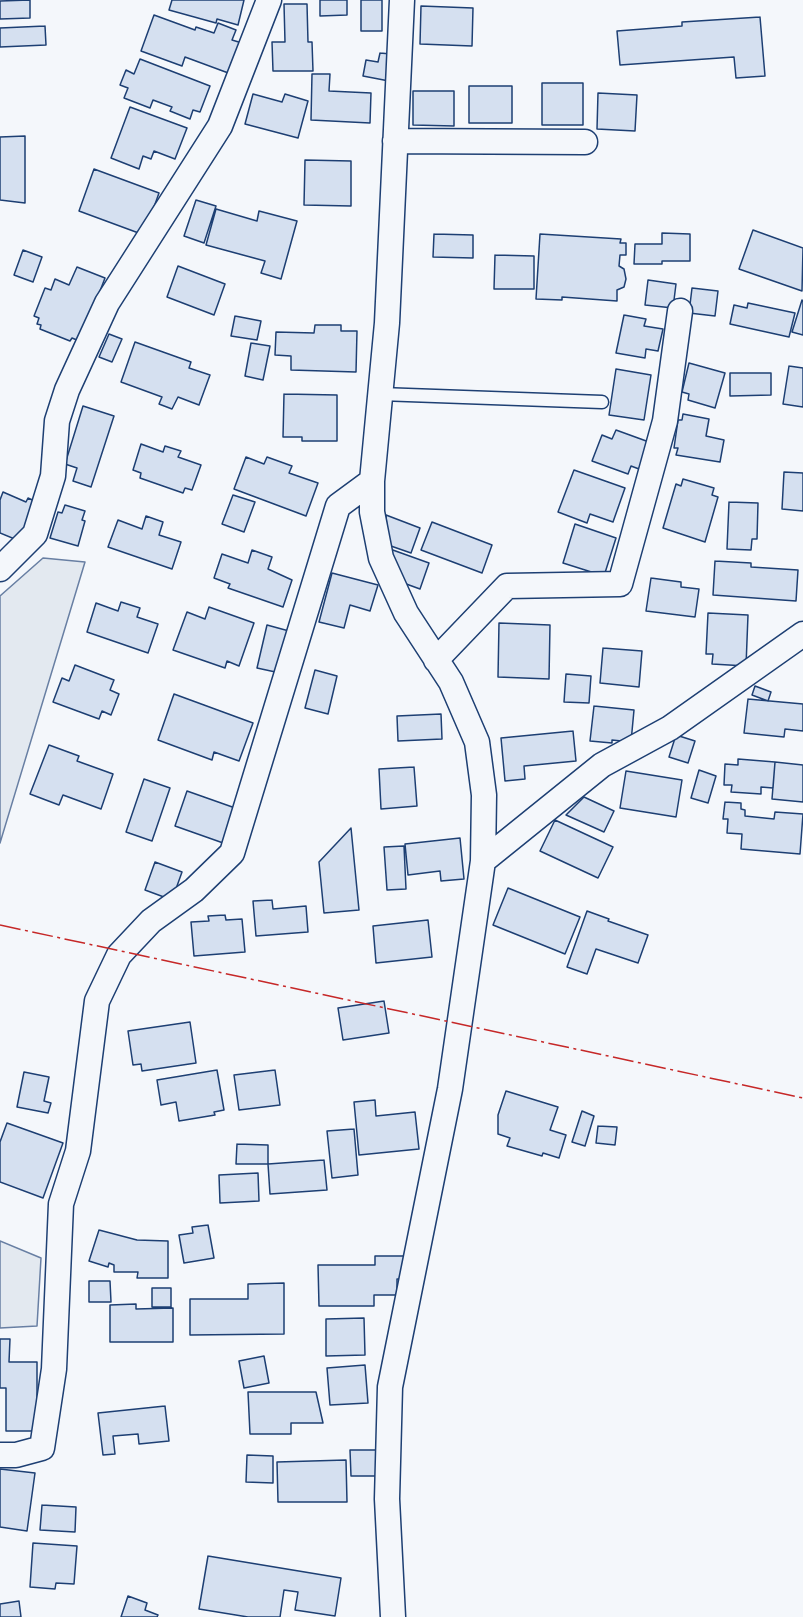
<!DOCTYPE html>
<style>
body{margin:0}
canvas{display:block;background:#f4f7fb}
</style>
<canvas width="803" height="1617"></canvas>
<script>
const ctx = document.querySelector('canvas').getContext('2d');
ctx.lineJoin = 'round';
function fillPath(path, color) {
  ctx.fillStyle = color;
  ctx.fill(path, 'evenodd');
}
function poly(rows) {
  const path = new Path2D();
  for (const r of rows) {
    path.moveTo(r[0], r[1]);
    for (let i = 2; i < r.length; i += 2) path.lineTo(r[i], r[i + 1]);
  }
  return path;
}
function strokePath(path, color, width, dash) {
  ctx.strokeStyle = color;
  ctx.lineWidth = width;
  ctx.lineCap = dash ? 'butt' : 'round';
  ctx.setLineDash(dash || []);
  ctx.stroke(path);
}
const green = poly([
 [43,558,85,562,0,843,0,596,43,558],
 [0,1241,41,1258,37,1326,0,1328,0,1241]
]);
const building = poly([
 [30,0,30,18,0,19,0,1,30,0],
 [172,0,244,0,238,25,217,19,216,23,169,10,172,0],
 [320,0,347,0,347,15,320,16,320,0],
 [361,0,382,0,382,31,361,31,361,0],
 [284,4,307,4,308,42,312,42,313,71,273,71,272,42,285,42,284,4],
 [421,6,473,8,472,46,420,44,421,6],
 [154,15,195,30,196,27,214,33,218,23,236,30,232,40,242,43,231,74,185,57,182,66,141,51,154,15],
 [760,17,765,76,736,78,734,57,620,65,617,31,682,26,682,22,760,17],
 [45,26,46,45,0,47,0,28,45,26],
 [380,53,391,54,389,81,363,76,366,60,378,62,380,53],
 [140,59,210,86,200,112,193,110,190,119,170,111,172,107,153,100,150,108,124,98,128,88,120,85,126,70,134,74,140,59],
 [312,74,330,74,329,91,371,93,370,123,311,120,312,74],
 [542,83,583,83,583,125,542,125,542,83],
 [469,86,512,86,512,123,469,123,469,86],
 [413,91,454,91,454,126,413,125,413,91],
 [598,93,637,95,635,131,597,129,598,93],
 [253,94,282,102,285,94,308,101,298,138,245,124,253,94],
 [130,107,187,128,175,159,154,151,151,159,143,156,139,169,111,158,130,107],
 [25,136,25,203,0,200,0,137,25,136],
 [305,160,351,161,351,206,304,205,305,160],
 [94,169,159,193,144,235,79,211,94,169],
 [196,200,216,206,204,243,184,236,196,200],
 [216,209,257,221,259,211,297,221,281,279,261,273,265,261,206,245,216,209],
 [753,230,803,248,802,291,739,269,753,230],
 [662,233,690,234,690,261,662,261,662,264,634,264,635,244,662,244,662,233],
 [434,234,473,235,473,258,433,257,434,234],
 [540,234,621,239,620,243,626,243,626,255,620,255,619,266,624,269,626,279,624,287,617,290,617,301,562,297,562,300,536,299,540,234],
 [23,250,42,257,33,282,14,275,23,250],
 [495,255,534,256,534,289,494,289,495,255],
 [178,266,225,284,214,315,167,297,178,266],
 [77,267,105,278,95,304,84,343,72,338,70,341,40,329,41,325,37,324,39,318,34,316,45,288,51,290,55,279,69,285,77,267],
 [648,280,676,284,673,308,645,305,648,280],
 [692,288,718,291,715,316,689,313,692,288],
 [802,300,803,301,803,335,792,332,802,300],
 [748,303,795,313,789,337,730,324,734,305,747,308,748,303],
 [624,315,646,319,644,326,663,329,658,351,646,349,645,358,616,353,624,315],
 [235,316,261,321,257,340,231,336,235,316],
 [315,325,341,325,341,331,357,331,356,372,291,370,291,356,275,355,276,332,314,333,315,325],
 [109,334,122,339,112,362,99,357,109,334],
 [135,342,191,362,189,368,210,375,199,405,178,397,172,409,159,404,162,397,121,382,135,342],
 [251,343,270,346,263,380,245,376,251,343],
 [689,363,725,373,715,408,688,400,689,394,682,392,689,363],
 [789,366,803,368,803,407,783,404,789,366],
 [616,369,651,375,644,420,609,415,616,369],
 [730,373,771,373,771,395,730,396,730,373],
 [284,394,337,395,337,441,302,441,302,437,283,437,284,394],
 [83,406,114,416,91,487,73,481,77,468,65,464,83,406],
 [683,414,709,419,706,436,724,440,720,462,676,455,678,448,674,448,678,420,682,420,683,414],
 [616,430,649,442,639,469,631,466,628,474,592,461,602,435,612,439,616,430],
 [141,444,163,452,165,446,181,451,178,457,201,465,192,490,185,488,183,493,140,478,141,473,133,470,141,444],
 [246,457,264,464,267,457,292,466,289,473,318,483,306,516,234,489,246,457],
 [574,470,625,488,613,522,590,514,587,523,558,512,574,470],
 [784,472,803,473,803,511,782,509,784,472],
 [683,479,714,488,712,495,718,497,705,542,663,528,676,484,681,486,683,479],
 [3,492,26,502,28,498,39,503,22,542,0,533,0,500,3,492],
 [233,495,255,502,244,532,222,524,233,495],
 [729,502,758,503,757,539,752,539,751,550,727,549,729,502],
 [65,505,85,511,82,520,85,521,78,546,50,538,58,512,62,513,65,505],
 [386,515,420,528,411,553,388,545,386,515],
 [146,516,163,522,159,535,181,542,172,569,108,547,118,520,142,529,146,516],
 [432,522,492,545,482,573,421,550,432,522],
 [575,524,616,538,604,576,563,563,575,524],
 [390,549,429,563,420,589,398,581,390,549],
 [252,550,272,557,268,569,292,580,283,607,228,588,230,584,214,578,222,554,248,563,252,550],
 [715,561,751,563,751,567,798,570,796,601,713,595,715,561],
 [332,573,378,585,370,611,350,605,344,628,319,622,332,573],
 [651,578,681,582,681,587,699,589,695,617,646,611,651,578],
 [121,602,140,608,137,617,158,624,148,653,87,632,96,603,118,611,121,602],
 [209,607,254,623,239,666,227,661,225,668,173,650,187,612,205,619,209,607],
 [708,613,748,615,746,666,712,664,713,654,706,654,708,613],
 [499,623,550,625,549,679,498,677,499,623],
 [267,625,289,631,280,673,257,668,267,625],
 [603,648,642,651,639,687,600,683,603,648],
 [75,665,114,680,110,690,119,694,111,715,102,711,99,719,53,702,62,678,69,681,75,665],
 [315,670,337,676,328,714,305,708,315,670],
 [566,674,591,676,589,703,564,702,566,674],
 [755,686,771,692,768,701,752,695,755,686],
 [174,694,253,723,239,761,214,752,212,760,158,740,174,694],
 [748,699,803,704,803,731,785,729,784,737,744,733,748,699],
 [594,706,634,710,631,742,612,740,612,743,590,741,594,706],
 [441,714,442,739,398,741,397,716,441,714],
 [573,731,576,761,524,766,525,779,505,781,501,738,573,731],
 [676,735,695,741,688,763,669,757,676,735],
 [49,745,79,756,77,761,113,774,101,809,63,795,59,805,30,794,49,745],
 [738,759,775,762,773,788,761,787,761,794,731,792,732,785,724,785,725,764,738,765,738,759],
 [775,762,803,765,803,802,772,799,775,762],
 [414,767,417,806,381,809,379,769,414,767],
 [699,770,716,776,708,803,691,798,699,770],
 [626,771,682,780,676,817,620,808,626,771],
 [144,779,170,788,152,841,126,832,144,779],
 [187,791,238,809,226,844,175,826,187,791],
 [584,797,614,811,604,832,566,815,584,797],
 [725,802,741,803,741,809,745,810,745,816,774,819,775,812,803,814,800,854,741,849,742,834,727,833,728,819,723,819,725,802],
 [555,820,613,847,598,878,540,851,555,820],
 [351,828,359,910,324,913,319,862,351,828],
 [460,838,464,879,441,881,440,871,408,875,405,844,460,838],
 [404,846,406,889,387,890,384,847,404,846],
 [155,862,182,872,172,900,145,890,155,862],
 [508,888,580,917,565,954,493,925,508,888],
 [272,900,273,909,306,906,308,932,256,936,253,901,272,900],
 [587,911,609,919,608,921,648,935,638,963,596,949,587,974,567,967,587,911],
 [225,915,226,920,242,919,245,952,194,956,191,922,209,921,208,916,225,915],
 [428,920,432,957,376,963,373,926,428,920],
 [384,1001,389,1033,343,1040,338,1008,384,1001],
 [190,1022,196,1063,142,1071,141,1064,133,1065,128,1031,190,1022],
 [217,1070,224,1110,214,1112,215,1115,179,1121,176,1102,161,1105,157,1080,217,1070],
 [275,1070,280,1105,239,1110,234,1075,275,1070],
 [24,1072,49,1077,44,1101,51,1103,48,1113,17,1107,24,1072],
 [506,1091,558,1107,550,1130,566,1135,559,1158,543,1153,542,1156,507,1146,510,1138,498,1134,498,1115,506,1091],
 [375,1100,376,1116,415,1112,419,1149,359,1155,354,1102,375,1100],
 [582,1111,594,1116,585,1146,572,1142,582,1111],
 [7,1123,63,1143,43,1198,0,1182,0,1142,7,1123],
 [598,1126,617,1127,615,1145,596,1143,598,1126],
 [354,1129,358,1175,332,1178,327,1131,354,1129],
 [237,1144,268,1145,268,1164,236,1164,237,1144],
 [324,1160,327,1190,270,1194,268,1164,324,1160],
 [258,1173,259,1201,220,1203,219,1175,258,1173],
 [208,1225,214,1258,184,1263,179,1235,193,1233,192,1227,208,1225],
 [99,1230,137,1240,168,1241,168,1278,137,1278,138,1272,114,1272,114,1265,109,1263,108,1267,89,1261,99,1230],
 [375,1256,406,1256,407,1279,397,1279,397,1295,374,1295,374,1306,319,1306,318,1265,375,1265,375,1256],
 [89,1281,110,1281,111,1302,89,1302,89,1281],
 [284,1283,284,1334,190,1335,190,1299,248,1299,248,1284,284,1283],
 [152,1288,171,1288,171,1307,152,1307,152,1288],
 [136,1304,136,1309,173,1308,173,1342,110,1342,110,1305,136,1304],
 [364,1318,365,1355,326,1356,326,1319,364,1318],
 [0,1339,10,1339,9,1362,37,1362,37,1431,6,1431,6,1388,0,1388,0,1339],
 [264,1356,269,1383,244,1388,239,1361,264,1356],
 [365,1365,368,1403,330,1405,327,1368,365,1365],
 [248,1392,316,1392,323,1423,291,1423,291,1434,250,1434,248,1392],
 [165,1406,169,1441,139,1444,138,1434,113,1436,115,1454,103,1455,98,1413,165,1406],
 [350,1450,377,1450,377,1476,351,1476,350,1450],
 [247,1455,273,1456,273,1483,246,1482,247,1455],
 [346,1460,347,1502,278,1502,277,1462,346,1460],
 [0,1469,35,1473,27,1531,0,1527,0,1469],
 [42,1505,76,1507,75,1532,40,1530,42,1505],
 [33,1543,77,1546,74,1584,56,1583,55,1589,30,1587,33,1543],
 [208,1556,341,1578,335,1616,295,1610,298,1592,284,1590,280,1617,248,1617,199,1609,208,1556],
 [128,1596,147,1603,145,1610,158,1615,157,1617,121,1617,128,1596],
 [19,1601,21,1617,0,1617,0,1604,19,1601]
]);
const lane = poly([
 [380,394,602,402]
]);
const street = poly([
 [395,141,585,142],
 [0,569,35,534,53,476,57,421,67,390,107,303,220,126,269,0],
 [436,660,507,586,620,584,665,421,680,311],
 [483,861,602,765,670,728,803,634],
 [0,1455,16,1455,42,1448,54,1369,61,1204,78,1151,97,1001,119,955,151,921,194,890,232,853,338,506,372,481],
 [393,1617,387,1499,390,1387,450,1089,483,861,484,795,477,742,451,682,406,613,381,558,372,512,372,481,387,323,402,0]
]);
const power = poly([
 [0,925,803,1098]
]);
fillPath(green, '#e3e9f0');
strokePath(green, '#687fa3', 1.5);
fillPath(building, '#d5e0f0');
strokePath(building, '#1d3f73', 1.5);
strokePath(lane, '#1d3f73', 15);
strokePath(street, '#1d3f73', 27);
strokePath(lane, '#f4f7fb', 12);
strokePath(street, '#f4f7fb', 24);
strokePath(power, '#c62828', 1.5, [21, 4.5, 3, 4.5]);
</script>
